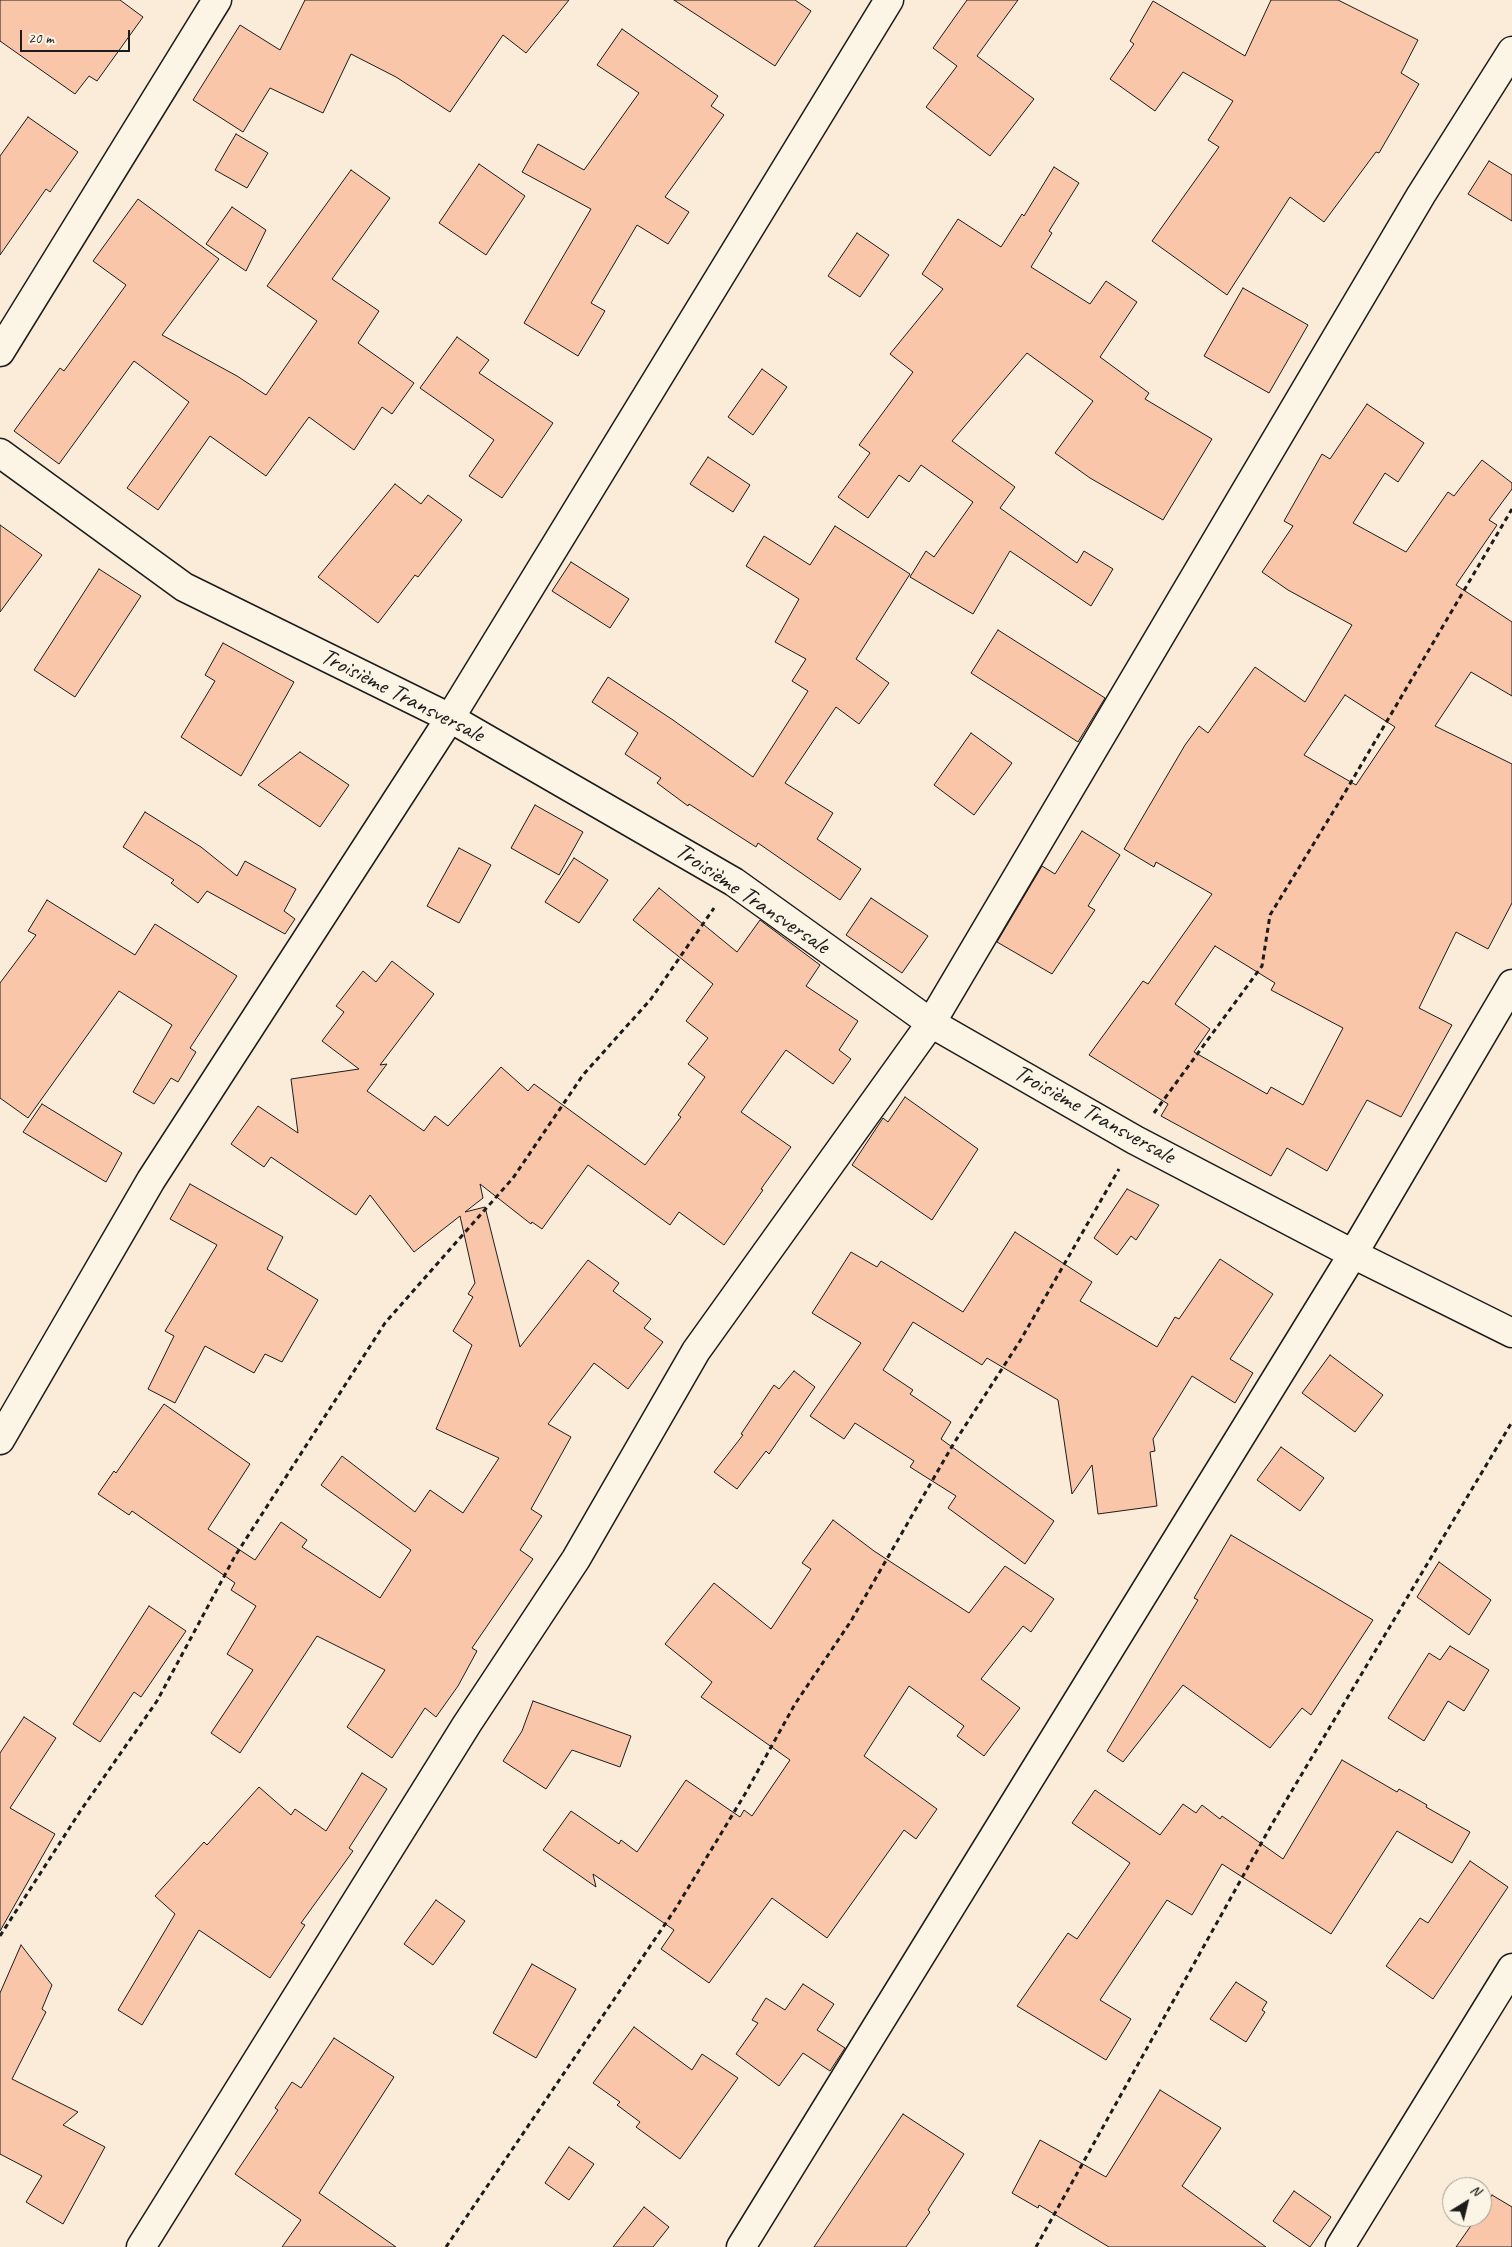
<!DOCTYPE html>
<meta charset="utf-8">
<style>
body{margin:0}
#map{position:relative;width:1512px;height:2247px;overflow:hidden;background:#fbecd9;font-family:Caveat,sans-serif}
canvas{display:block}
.north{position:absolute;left:1442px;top:2177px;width:50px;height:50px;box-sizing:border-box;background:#fcf5e5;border:1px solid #a29e95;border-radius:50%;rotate:36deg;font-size:14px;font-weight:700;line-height:20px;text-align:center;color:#1c1c1c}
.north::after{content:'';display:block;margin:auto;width:18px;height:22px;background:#1c1c1c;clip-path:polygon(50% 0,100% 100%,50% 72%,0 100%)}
.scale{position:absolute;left:20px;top:30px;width:110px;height:22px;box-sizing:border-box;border:2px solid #1c1c1c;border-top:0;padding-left:6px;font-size:15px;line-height:18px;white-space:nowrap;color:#1c1c1c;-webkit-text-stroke:4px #fcf5e5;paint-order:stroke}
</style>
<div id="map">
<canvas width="1512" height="2247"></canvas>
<div class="north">N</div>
<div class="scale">20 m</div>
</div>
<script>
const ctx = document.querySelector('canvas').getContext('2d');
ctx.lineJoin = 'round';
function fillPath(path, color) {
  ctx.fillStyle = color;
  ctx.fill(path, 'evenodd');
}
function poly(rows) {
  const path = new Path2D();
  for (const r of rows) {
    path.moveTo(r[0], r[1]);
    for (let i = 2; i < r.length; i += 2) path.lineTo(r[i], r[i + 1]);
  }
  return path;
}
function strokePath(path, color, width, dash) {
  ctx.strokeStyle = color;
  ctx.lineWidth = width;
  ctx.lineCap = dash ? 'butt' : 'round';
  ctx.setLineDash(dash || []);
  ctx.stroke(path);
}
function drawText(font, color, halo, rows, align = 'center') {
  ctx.font = font + ' Caveat,sans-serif';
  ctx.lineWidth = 4.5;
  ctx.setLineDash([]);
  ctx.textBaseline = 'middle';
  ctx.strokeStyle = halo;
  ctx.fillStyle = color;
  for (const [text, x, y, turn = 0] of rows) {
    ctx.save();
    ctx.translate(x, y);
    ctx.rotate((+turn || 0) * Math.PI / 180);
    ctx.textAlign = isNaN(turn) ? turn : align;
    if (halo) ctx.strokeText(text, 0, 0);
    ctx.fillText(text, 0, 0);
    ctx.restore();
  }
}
const building = poly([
 [0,0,120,0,143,17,97,81,89,76,75,94,0,41,0,0],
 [305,0,569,0,526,53,503,35,450,112,396,77,351,54,323,113,270,88,243,132,193,100,240,25,280,50,305,0],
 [674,0,795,0,811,11,775,66,674,0],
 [967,0,1018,0,977,56,1034,99,990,156,926,107,957,66,933,48,967,0],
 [1271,0,1338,0,1418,40,1401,73,1419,84,1379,153,1376,152,1324,222,1290,197,1227,295,1152,241,1219,147,1208,140,1233,101,1183,72,1155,111,1110,79,1134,44,1130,41,1153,1,1245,56,1271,0],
 [622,29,718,96,711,106,724,115,665,197,689,212,668,244,637,225,591,303,605,311,578,356,524,323,591,209,522,172,538,144,584,170,639,93,597,65,622,29],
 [28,117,78,152,50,192,46,189,0,255,0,156,28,117],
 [236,134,268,153,247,188,215,170,236,134],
 [1489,161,1512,175,1512,221,1468,194,1489,161],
 [479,164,525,196,486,255,439,223,479,164],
 [1054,167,1079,183,1049,231,1052,233,1031,267,1090,304,1106,281,1137,302,1100,357,1149,393,1145,399,1212,439,1163,520,1090,478,1055,453,1093,401,1027,353,952,441,1015,487,1000,508,1077,563,1084,551,1113,569,1091,606,1010,551,973,614,910,577,926,551,934,557,973,502,921,465,909,482,899,475,868,518,838,497,870,453,859,445,913,372,890,354,943,289,922,274,958,219,1001,247,1022,214,1024,216,1054,167],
 [351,170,390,198,332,279,379,311,358,343,414,383,392,414,382,407,354,450,309,417,266,476,210,436,158,510,127,488,189,402,134,361,59,464,14,431,60,368,64,371,126,285,93,261,138,199,219,259,162,335,237,376,266,395,317,321,267,286,351,170],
 [232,207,266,230,246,271,206,244,232,207],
 [857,233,889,255,860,297,828,276,857,233],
 [1243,288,1308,325,1269,393,1204,356,1243,288],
 [457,337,489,360,479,373,553,423,502,498,469,476,494,440,420,388,457,337],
 [762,369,787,387,753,435,728,417,762,369],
 [1367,404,1424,443,1398,482,1385,473,1353,523,1406,552,1448,492,1454,496,1482,460,1512,483,1512,489,1489,520,1497,525,1456,585,1512,622,1512,696,1471,672,1435,726,1512,764,1512,903,1488,949,1456,932,1419,1008,1452,1025,1401,1117,1367,1100,1327,1171,1287,1148,1271,1176,1161,1116,1168,1104,1089,1055,1143,981,1148,984,1212,894,1156,862,1154,867,1124,849,1185,745,1199,726,1208,733,1255,667,1305,702,1352,625,1288,590,1262,572,1293,526,1284,521,1322,454,1330,459,1367,404],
 [1345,695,1395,727,1356,785,1304,755,1345,695],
 [1215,946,1275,983,1271,990,1343,1028,1303,1105,1271,1087,1267,1094,1194,1052,1210,1029,1175,1004,1215,946],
 [708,457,750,485,733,512,690,484,708,457],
 [395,484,421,504,428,495,462,520,418,577,415,575,378,623,318,577,395,484],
 [0,525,42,555,0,612,0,525],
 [835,526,910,574,856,659,889,683,859,724,836,707,785,783,833,813,817,839,861,869,840,900,758,843,756,847,689,804,688,806,657,783,661,778,625,754,638,733,592,702,608,677,673,720,753,777,808,691,792,681,806,659,775,642,799,599,746,566,764,536,810,565,835,526],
 [571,562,629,599,610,628,552,591,571,562],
 [99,569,141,596,75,697,34,670,99,569],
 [998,630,1105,698,1078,742,971,673,998,630],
 [223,643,294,682,241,776,181,737,215,681,205,675,223,643],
 [971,733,1012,763,974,815,934,785,971,733],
 [300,752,349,785,320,827,258,785,300,752],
 [535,805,583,832,559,875,511,848,535,805],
 [145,812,201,847,237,876,245,861,296,889,284,911,295,919,285,934,207,891,198,903,171,883,174,880,123,847,145,812],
 [1082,831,1120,855,1088,906,1095,910,1052,974,997,942,1042,866,1055,874,1082,831],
 [459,848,491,865,459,923,427,906,459,848],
 [574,858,608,880,579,923,545,902,574,858],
 [659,888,737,952,760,920,820,965,806,986,858,1021,839,1050,851,1059,833,1084,786,1050,741,1112,791,1147,761,1189,763,1190,724,1245,679,1212,670,1225,588,1165,542,1229,532,1222,531,1224,480,1184,483,1198,465,1212,485,1207,520,1347,588,1260,619,1283,613,1291,651,1319,644,1328,663,1342,628,1389,594,1363,548,1424,571,1437,531,1509,542,1516,520,1550,533,1559,472,1648,477,1651,458,1686,436,1717,425,1708,392,1758,347,1727,385,1670,317,1636,240,1753,211,1733,253,1670,227,1654,256,1606,231,1590,235,1583,132,1511,129,1515,98,1494,114,1471,116,1473,164,1404,250,1464,208,1529,255,1560,281,1522,307,1540,302,1547,380,1598,411,1550,321,1485,342,1456,415,1512,430,1490,463,1513,499,1458,436,1429,472,1345,453,1331,473,1297,468,1294,475,1283,460,1216,414,1252,370,1195,356,1215,271,1157,264,1167,231,1144,258,1106,298,1133,291,1079,359,1069,322,1041,344,1012,336,1006,363,971,376,982,392,961,434,994,380,1065,387,1064,367,1091,424,1131,435,1116,448,1126,501,1067,528,1091,534,1084,645,1165,681,1117,678,1115,705,1077,688,1064,708,1038,686,1021,713,984,633,920,659,888],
 [871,898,928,936,902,973,846,935,871,898],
 [47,900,135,955,155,924,237,976,190,1048,196,1052,178,1082,171,1078,154,1104,133,1092,172,1025,119,991,28,1118,0,1098,0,983,36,935,28,931,47,900],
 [905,1097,978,1149,932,1220,852,1165,883,1118,888,1122,905,1097],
 [42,1104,122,1153,106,1182,23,1132,42,1104],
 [190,1184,283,1237,267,1269,318,1300,282,1362,265,1354,254,1373,205,1346,175,1403,148,1389,174,1336,165,1331,217,1245,170,1219,190,1184],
 [1127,1189,1159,1205,1136,1240,1131,1236,1117,1255,1094,1238,1127,1189],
 [1015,1232,1092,1282,1080,1301,1157,1347,1175,1317,1179,1319,1220,1259,1273,1294,1230,1359,1253,1373,1235,1403,1192,1376,1153,1439,1155,1451,1150,1452,1157,1506,1098,1514,1092,1465,1072,1494,1058,1400,987,1358,982,1365,913,1322,883,1370,913,1390,910,1394,951,1422,941,1439,1054,1521,1025,1564,948,1508,956,1496,910,1467,914,1461,855,1423,844,1439,810,1416,861,1343,812,1313,851,1252,877,1267,881,1261,963,1312,1015,1232],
 [1330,1355,1383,1395,1355,1432,1302,1393,1330,1355],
 [794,1371,815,1387,769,1454,766,1451,737,1489,714,1472,743,1435,741,1434,774,1385,779,1389,794,1371],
 [1281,1447,1324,1478,1300,1511,1257,1480,1281,1447],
 [833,1520,874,1551,969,1613,1005,1566,1054,1599,1031,1632,1023,1626,981,1679,1020,1708,984,1756,957,1736,964,1726,909,1686,864,1756,937,1809,916,1839,904,1830,827,1938,772,1898,709,1983,661,1949,674,1930,593,1874,596,1887,543,1850,571,1811,619,1844,621,1840,637,1852,686,1780,740,1817,744,1810,752,1816,790,1760,701,1697,712,1682,665,1644,714,1583,771,1629,811,1569,802,1563,833,1520],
 [1231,1535,1373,1620,1311,1715,1302,1708,1270,1748,1183,1685,1123,1762,1107,1751,1198,1600,1194,1598,1231,1535],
 [1439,1562,1491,1600,1469,1635,1417,1597,1439,1562],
 [149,1606,186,1631,141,1697,134,1692,100,1742,73,1724,149,1606],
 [1450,1646,1489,1670,1464,1711,1448,1701,1424,1741,1388,1718,1429,1653,1440,1660,1450,1646],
 [533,1701,631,1736,620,1767,572,1750,546,1789,503,1761,522,1731,533,1701],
 [24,1717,56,1738,10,1808,55,1834,0,1931,0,1753,24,1717],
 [1342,1760,1397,1792,1399,1789,1427,1805,1426,1807,1470,1832,1452,1863,1397,1831,1331,1934,1222,1864,1192,1915,1167,1900,1100,2000,1131,2019,1106,2060,1017,2006,1068,1933,1077,1939,1130,1863,1072,1823,1095,1790,1160,1835,1183,1804,1196,1813,1202,1805,1220,1819,1222,1816,1283,1859,1342,1760],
 [362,1773,387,1789,349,1848,353,1851,301,1923,305,1925,270,1978,199,1930,142,2025,118,2010,175,1914,155,1896,204,1842,207,1845,259,1787,291,1815,295,1809,326,1831,362,1773],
 [1470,1861,1508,1887,1433,1999,1386,1966,1420,1918,1428,1923,1470,1861],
 [436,1900,465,1921,433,1965,404,1944,436,1900],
 [21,1945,52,1985,42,2009,46,2012,12,2079,78,2112,63,2125,105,2147,63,2224,26,2202,42,2176,0,2154,0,1993,21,1945],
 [532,1964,576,1989,536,2058,493,2033,532,1964],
 [1236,1982,1267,2002,1262,2010,1265,2012,1246,2042,1210,2019,1236,1982],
 [803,1984,834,2004,817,2030,845,2048,830,2071,803,2053,779,2086,736,2054,758,2023,752,2020,766,1998,785,2010,803,1984],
 [634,2027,692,2070,702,2054,738,2078,680,2159,636,2127,640,2122,617,2105,620,2102,593,2083,634,2027],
 [334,2038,394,2077,319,2193,396,2247,282,2247,301,2220,235,2174,278,2110,275,2108,292,2082,301,2088,334,2038],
 [1160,2090,1221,2128,1182,2186,1266,2247,1109,2247,1039,2205,1038,2208,1012,2193,1040,2140,1106,2177,1160,2090],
 [903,2114,964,2154,928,2210,930,2212,906,2247,814,2247,903,2114],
 [569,2147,594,2164,569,2200,545,2183,569,2147],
 [1294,2191,1331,2217,1310,2247,1273,2221,1294,2191],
 [1492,2195,1512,2207,1512,2247,1456,2247,1477,2217,1482,2217,1482,2210,1492,2195],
 [644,2207,669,2227,653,2247,613,2247,644,2207]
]);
const path = poly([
 [1154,1113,1262,966,1270,915,1344,794,1512,509],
 [0,1936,81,1810,157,1701,235,1556,385,1323,513,1178,583,1075,651,999,714,908],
 [446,2247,676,1908,745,1794,795,1704,851,1621,954,1443,1020,1341,1119,1169],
 [1036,2247,1272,1824,1512,1422]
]);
const minor = poly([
 [0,352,217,0],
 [0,453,184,587,450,718,734,882,931,1023,1135,1140,1353,1254,1512,1333],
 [0,1440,151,1180,450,718,889,0],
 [141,2247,467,1724,576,1559,696,1351,931,1023,1421,195,1512,51],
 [741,2247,1353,1254,1512,984],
 [1340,2247,1512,1968]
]);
const streetNames = [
 ["Troisième Transversale",402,696,27],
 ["Troisième Transversale",752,899,34],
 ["Troisième Transversale",1094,1115,29]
];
fillPath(building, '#f9c6a9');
strokePath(building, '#1c1c1c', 1);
strokePath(minor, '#1c1c1c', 31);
strokePath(path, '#1c1c1c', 3, [5, 4]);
strokePath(minor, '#fcf5e5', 28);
drawText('24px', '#1c1c1c', '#fcf5e5', streetNames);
</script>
